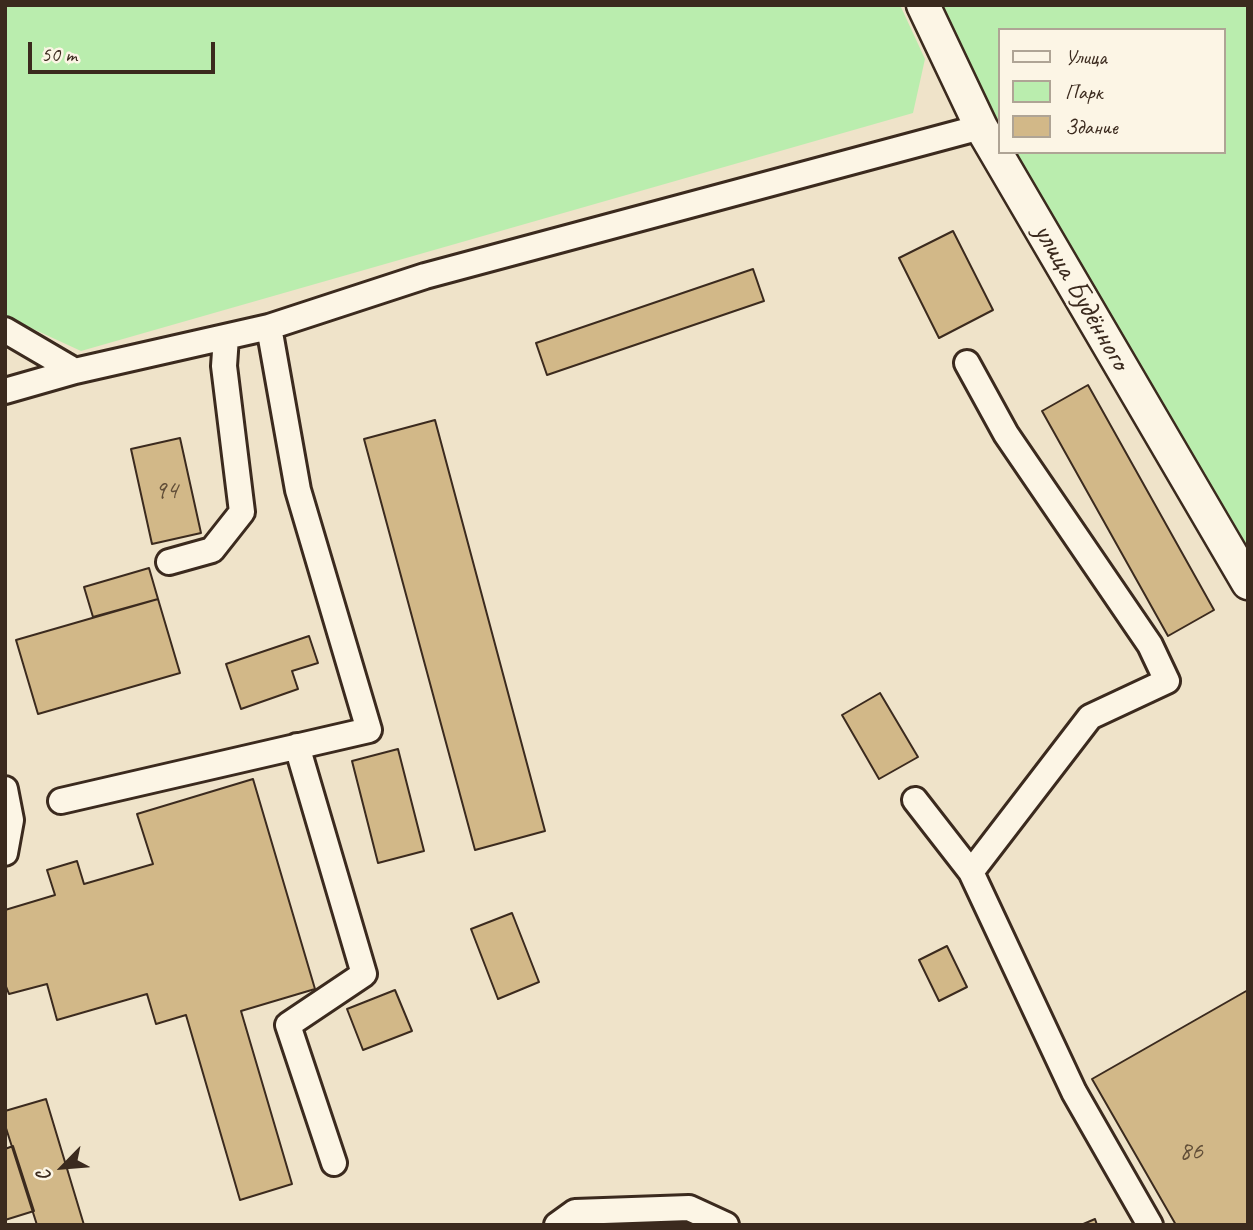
<!DOCTYPE html>
<meta charset="utf-8">
<style>
body{margin:0}
#map{position:relative;width:1253px;height:1230px;overflow:hidden;background:#efe3c9;font-family:Caveat,sans-serif}
canvas{display:block}
.frame{position:absolute;inset:0;border:7px solid #3b2a1e;pointer-events:none}
.legend{position:absolute;left:998px;top:28px;width:228px;height:126px;box-sizing:border-box;background:#fcf5e5;border:2px solid #afa495;margin:0;padding:9px 12px;list-style:none;font-size:21px;color:#3b2a1e}
.legend li{display:flex;align-items:center;gap:14px;height:35px}
.legend b{width:35px;border:2px solid #afa495}
.north{position:absolute;left:28px;top:1132px;width:70px;height:70px;-webkit-text-stroke:5px #fcf5e5;paint-order:stroke;rotate:245deg;font-size:19px;font-weight:700;line-height:28px;text-align:center;color:#3b2a1e}
.north::after{content:'';display:block;margin:auto;width:24px;height:32px;background:#3b2a1e;clip-path:polygon(50% 0,100% 100%,50% 72%,0 100%)}
.scale{position:absolute;left:28px;top:42px;width:187px;height:32px;box-sizing:border-box;border:4px solid #3b2a1e;border-top:0;padding-left:9px;font-size:21px;line-height:24px;white-space:nowrap;color:#3b2a1e;-webkit-text-stroke:5px #fcf5e5;paint-order:stroke}
</style>
<div id="map">
<canvas width="1253" height="1230"></canvas>
<div class="frame"></div>
<ul class="legend">
<li><b style="height:9px;background:#fcf5e5"></b>Улица</li>
<li><b style="height:19px;background:#baedae"></b>Парк</li>
<li><b style="height:19px;background:#d2b888"></b>Здание</li>
</ul>
<div class="north">С</div>
<div class="scale">50 m</div>
</div>
<script>
const ctx = document.querySelector('canvas').getContext('2d');
ctx.lineJoin = 'round';
function fillPath(path, color) {
  ctx.fillStyle = color;
  ctx.fill(path, 'evenodd');
}
function poly(rows) {
  const path = new Path2D();
  for (const r of rows) {
    path.moveTo(r[0], r[1]);
    for (let i = 2; i < r.length; i += 2) path.lineTo(r[i], r[i + 1]);
  }
  return path;
}
function strokePath(path, color, width, dash) {
  ctx.strokeStyle = color;
  ctx.lineWidth = width;
  ctx.lineCap = dash ? 'butt' : 'round';
  ctx.setLineDash(dash || []);
  ctx.stroke(path);
}
function drawText(font, color, halo, rows, align = 'center') {
  ctx.font = font + ' Caveat,sans-serif';
  ctx.lineWidth = 5;
  ctx.setLineDash([]);
  ctx.textBaseline = 'middle';
  ctx.strokeStyle = halo;
  ctx.fillStyle = color;
  for (const [text, x, y, turn = 0] of rows) {
    ctx.save();
    ctx.translate(x, y);
    ctx.rotate((+turn || 0) * Math.PI / 180);
    ctx.textAlign = isNaN(turn) ? turn : align;
    if (halo) ctx.strokeText(text, 0, 0);
    ctx.fillText(text, 0, 0);
    ctx.restore();
  }
}
const green = poly([
 [5,5,900,5,925,59,913,113,81,351,5,316],
 [930,5,1248,5,1248,561,1002,152,1223,152,1223,30,999,30,999,148]
]);
const building = poly([
 [953,231,993,310,939,338,899,258,953,231],
 [753,269,764,301,547,375,536,343,753,269],
 [1088,385,1214,610,1168,636,1042,411,1088,385],
 [435,420,545,831,475,850,364,439,435,420],
 [180,438,201,533,152,544,131,449,180,438],
 [149,568,158,599,93,617,84,587,149,568],
 [158,599,180,673,38,714,16,640,158,599],
 [309,636,318,663,292,671,298,689,241,709,226,664,309,636],
 [880,693,918,757,879,779,842,715,880,693],
 [398,749,424,851,378,863,352,761,398,749],
 [253,779,315,989,241,1011,292,1184,240,1200,186,1015,156,1024,147,994,57,1020,47,984,9,994,5,984,5,910,55,895,47,870,77,861,84,884,153,864,137,814,253,779],
 [512,913,539,982,498,999,471,929,512,913],
 [947,946,967,987,939,1001,919,960,947,946],
 [395,990,412,1031,363,1050,347,1009,395,990],
 [1248,990,1248,1225,1176,1225,1092,1079,1248,990],
 [46,1099,84,1225,37,1225,5,1125,5,1111,46,1099],
 [13,1146,34,1211,5,1220,5,1149,13,1146],
 [1095,1219,1097,1225,1081,1225,1095,1219]
]);
const minor = poly([
 [5,330,75,371],
 [967,363,1006,434,1150,645,1167,681,1090,717,971,872],
 [5,391,75,371,269,327,425,276,981,127],
 [169,562,212,550,242,512,224,366,226,337],
 [297,746,364,974,288,1025,334,1163],
 [5,789,11,820,5,853],
 [915,800,971,872,1074,1092,1150,1225],
 [61,801,369,730,298,490,269,327],
 [557,1225,575,1212,689,1208,726,1225]
]);
const major = poly([
 [923,5,981,127,1248,583]
]);
const numberNames = [
 ["94",166,491],
 ["86",1191,1152]
];
const streetNames = [
 ["улица Будённого",1081,297,60]
];
fillPath(green, '#baedae');
fillPath(building, '#d2b888');
strokePath(building, '#3b2a1e', 2);
strokePath(minor, '#3b2a1e', 30);
strokePath(major, '#3b2a1e', 37);
strokePath(minor, '#fcf5e5', 24);
strokePath(major, '#fcf5e5', 32);
drawText('26px', '#614e38', null, numberNames);
drawText('30px', '#3b2a1e', '#fcf5e5', streetNames);
</script>
